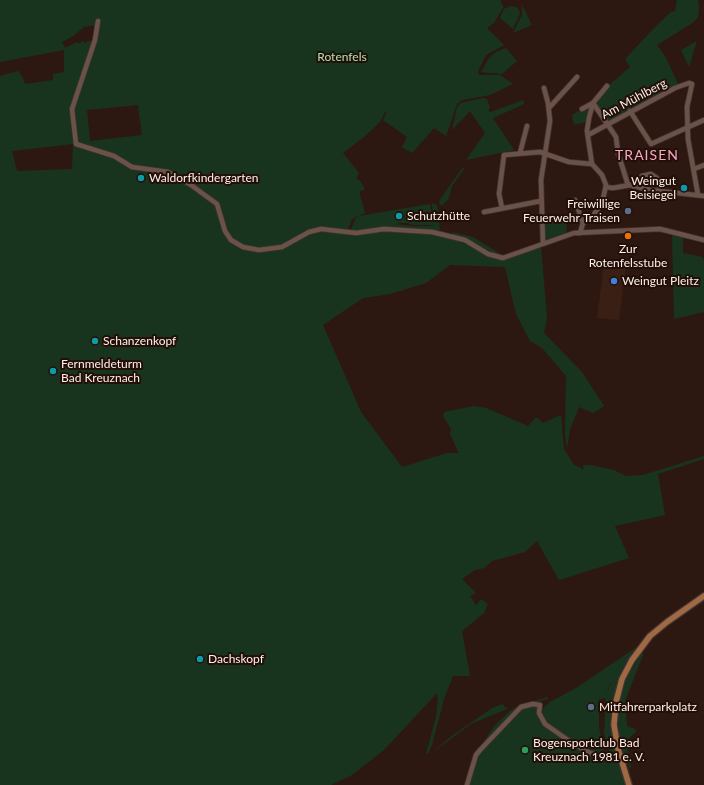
<!DOCTYPE html>
<meta charset="utf-8">
<style>
body{margin:0}
canvas{display:block;background:#2c1810}
</style>
<canvas width="704" height="785"></canvas>
<script>
const ctx = document.querySelector('canvas').getContext('2d');
ctx.lineJoin = 'round';
function fillPath(path, color) {
  ctx.fillStyle = color;
  ctx.fill(path, 'evenodd');
}
function poly(rows) {
  const path = new Path2D();
  for (const r of rows) {
    path.moveTo(r[0], r[1]);
    for (let i = 2; i < r.length; i += 2) path.lineTo(r[i], r[i + 1]);
  }
  return path;
}
function strokePath(path, color, width, dash) {
  ctx.strokeStyle = color;
  ctx.lineWidth = width;
  ctx.lineCap = dash ? 'butt' : 'round';
  ctx.setLineDash(dash || []);
  ctx.stroke(path);
}
function drawText(font, color, halo, rows, align = 'center') {
  ctx.font = font + ' Lato,sans-serif';
  ctx.lineWidth = 4;
  ctx.setLineDash([]);
  ctx.textBaseline = 'middle';
  ctx.strokeStyle = halo;
  ctx.fillStyle = color;
  for (const [text, x, y, turn = 0] of rows) {
    ctx.save();
    ctx.translate(x, y);
    ctx.rotate((+turn || 0) * Math.PI / 180);
    ctx.textAlign = isNaN(turn) ? turn : align;
    if (halo) ctx.strokeText(text, 0, 0);
    ctx.fillText(text, 0, 0);
    ctx.restore();
  }
}
const built = poly([
 [604,264,626,267,619,320,597,318]
]);
const green = poly([
 [0,0,501,0,502,6,504,6,494,23,487,28,504,45,486,55,478,71,479,75,500,75,513,84,490,95,462,100,457,104,446,136,434,128,412,153,402,147,407,137,383,120,386,114,386,110,380,122,364,137,343,153,359,173,356,178,361,182,365,190,359,191,365,213,352,219,346,235,361,235,387,231,421,232,440,235,466,242,495,259,504,260,541,246,547,318,544,333,582,372,604,406,593,413,579,407,570,429,567,449,565,435,566,376,542,348,530,341,516,314,505,267,450,265,426,283,390,294,363,298,323,325,361,412,402,467,447,453,459,453,450,434,451,429,443,416,444,412,474,406,486,408,528,426,536,417,543,423,561,415,564,449,574,465,580,467,582,470,584,468,583,465,590,465,614,470,626,476,643,475,704,456,704,459,658,474,665,515,615,526,629,558,559,580,537,541,525,552,492,561,484,568,475,570,462,579,476,593,470,596,476,605,481,599,488,604,484,613,462,631,470,676,453,676,444,699,432,745,428,754,426,754,436,717,438,699,437,693,384,750,352,775,331,785,0,785,0,76,18,71,22,76,25,84,53,80,53,74,64,72,64,50,0,62],
 [96,25,93,42,89,41,85,43,82,41,80,44,77,42,65,48,62,42,73,36,84,27],
 [138,105,142,135,90,141,87,110],
 [73,144,72,169,17,171,12,151],
 [677,0,698,0,699,8,698,17,694,22,657,45,665,56,679,86,608,122,598,107,597,101,607,87,630,67,625,59,657,25,671,12,675,11],
 [522,5,532,25,513,33,522,15],
 [510,6,517,7,520,13,513,29,500,18,504,9],
 [697,41,689,67,681,50],
 [506,48,517,61,502,74,481,72,489,58,496,52],
 [483,98,487,99,490,107,488,111,491,112,523,100,524,104,493,118,514,150,466,160,485,133,470,111,452,130,457,107,461,103],
 [586,107,588,110,586,122,574,125,572,115],
 [463,167,464,169,452,186,448,200,441,206,439,201],
 [432,203,437,205,440,230,351,230,355,219,359,216,430,204,433,225,412,225,408,223,401,223,396,224,412,226,433,226],
 [561,215,579,215,581,223,567,222,566,234,545,240,543,219],
 [452,232,473,237,502,255,501,257,453,235],
 [672,234,683,237,683,253,703,257,704,261,704,312,674,319],
 [637,647,623,668,618,681,610,683,606,696,611,683,618,681,612,708,612,723,616,750,615,757,609,751,604,733,606,698,599,699,599,726,603,751,601,754,578,745,547,723,542,713,544,707,550,702,576,688],
 [642,652,643,655,625,701,627,726,635,729,636,732,630,737,627,744,631,767,629,769,628,763,623,755,619,738,618,718,620,699,626,679],
 [548,697,548,699,525,705,476,753,495,725,510,711,507,709,471,724,433,752,449,738,492,708,502,704,510,711,519,705],
 [531,705,537,707,541,723,568,743,588,755,618,761,626,785,469,785,479,754,520,709]
]);
const minor = poly([
 [98,21,95,40,72,109,76,144,114,156,132,167,168,172,191,185,217,204,225,231,231,240,243,247,259,250,282,247,309,232,321,229,356,233,384,229,432,232,465,240,488,254,503,258,574,233,660,229,704,240],
 [593,103,616,137,618,153,628,185],
 [549,108,577,77],
 [582,109,593,103],
 [630,111,651,144,704,120],
 [588,135,675,88,689,83,692,84,687,107,688,139,698,195],
 [520,153,527,126],
 [592,164,587,131,589,118,593,103,607,86],
 [694,169,704,165],
 [633,186,642,176,651,174,657,178,661,191],
 [606,187,613,188,630,185,650,190,704,196],
 [575,200,583,223],
 [502,208,499,194,504,155,540,152,569,162,592,164,602,175,606,185,602,204,591,218,583,223,580,233],
 [484,212,541,201],
 [543,244,541,180,550,121,548,103,544,88],
 [467,785,476,755,481,749,521,707,533,704,540,705,539,713,545,724,572,743,590,753,620,759]
]);
const major = poly([
 [629,785,618,749,614,725,616,702,622,679,632,660,650,636,667,622,704,596]
]);
const markers = [
 [141,178,4,"#0f9aa8"],
 [684,188,4,"#0f9aa8"],
 [628,211,4,"#5c6f8a"],
 [399,216,4,"#0f9aa8"],
 [628,236,4,"#e8710a"],
 [614,281,4,"#3f7fe0"],
 [95,341,4,"#0f9aa8"],
 [53,371,4,"#0f9aa8"],
 [200,659,4,"#0f9aa8"],
 [591,707,4,"#5c6f8a"],
 [525,750,4,"#2e9e5b"]
];
const parkNames = [
 ["Rotenfels",342,57]
];
const streetNames = [
 ["Am Mühlberg",634,99,-28]
];
const poiNames = [
 ["Waldorfkindergarten",149,178],
 ["Weingut",676,181,"right"],
 ["Beisiegel",676,195,"right"],
 ["Freiwillige",620,204,"right"],
 ["Feuerwehr Traisen",620,218,"right"],
 ["Schutzhütte",407,216],
 ["Zur",628,249,"center"],
 ["Rotenfelsstube",628,263,"center"],
 ["Weingut Pleitz",622,281],
 ["Schanzenkopf",103,341],
 ["Fernmeldeturm",61,364],
 ["Bad Kreuznach",61,378],
 ["Dachskopf",208,659],
 ["Mitfahrerparkplatz",599,707],
 ["Bogensportclub Bad",533,743],
 ["Kreuznach 1981 e. V.",533,757]
];
const quarterNames = [
 ["TRAISEN",647,155]
];
fillPath(built, '#391f14');
fillPath(green, '#19341e');
strokePath(minor, '#423330', 6);
strokePath(major, '#423330', 8);
strokePath(minor, '#6b5249', 4.5);
strokePath(major, '#9f6944', 5.5);
for (const [x, y, r, color] of markers) {
  const dot = new Path2D();
  dot.arc(x, y, r, 0, 2 * Math.PI);
  ctx.fillStyle = color;
  ctx.fill(dot);
  strokePath(dot, '#220f07', 1.5);
}
drawText('12px', '#ace2b3', '#220f07', parkNames);
drawText('12px', '#fff0ea', '#220f07', streetNames);
drawText('12px', '#fff0ea', '#220f07', poiNames, 'left');
ctx.letterSpacing = '1px';
drawText('14px', '#f7a7c4', '#220f07', quarterNames);
ctx.letterSpacing = '0px';
</script>
